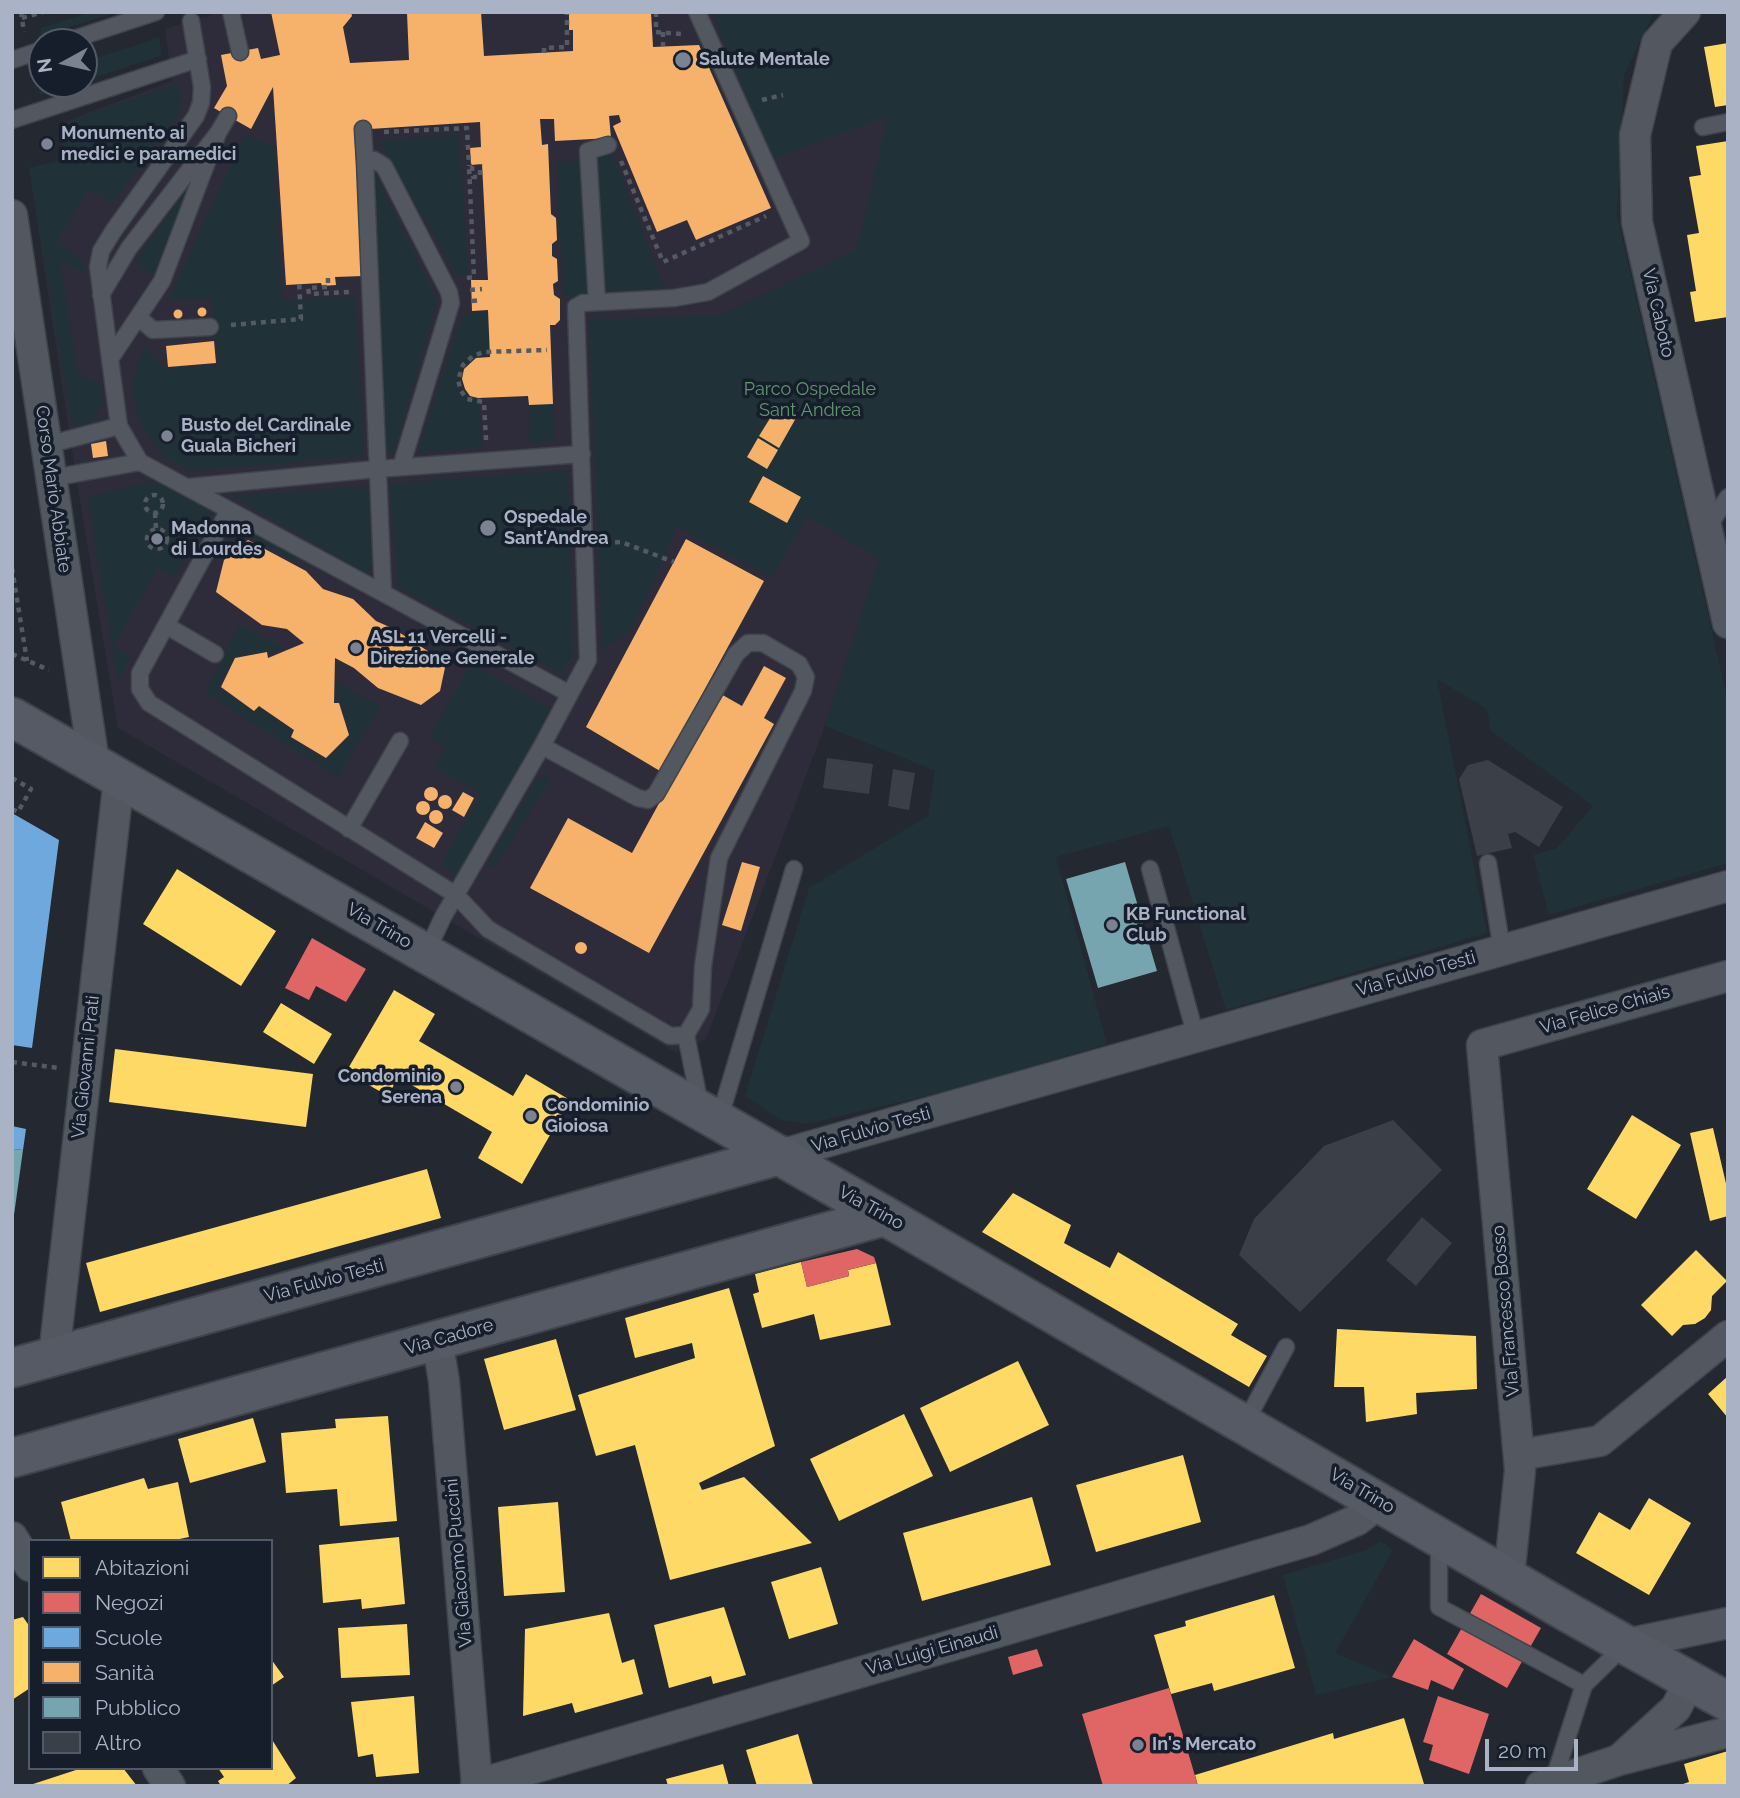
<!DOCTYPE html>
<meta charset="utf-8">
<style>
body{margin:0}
#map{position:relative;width:1740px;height:1798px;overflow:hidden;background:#232831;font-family:Raleway,sans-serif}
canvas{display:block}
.frame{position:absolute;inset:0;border:14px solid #aab3c5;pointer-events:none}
.legend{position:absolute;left:28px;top:1539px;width:245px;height:231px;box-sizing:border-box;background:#171e2b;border:2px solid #525a69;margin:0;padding:9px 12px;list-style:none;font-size:21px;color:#aab3c5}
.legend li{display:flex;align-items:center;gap:14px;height:35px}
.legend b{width:35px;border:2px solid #525a69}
.north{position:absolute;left:28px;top:28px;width:70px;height:70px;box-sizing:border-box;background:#171e2b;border:2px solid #525a69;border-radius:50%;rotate:262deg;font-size:19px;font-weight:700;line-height:28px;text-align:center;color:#aab3c5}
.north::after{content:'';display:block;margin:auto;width:24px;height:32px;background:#7b8291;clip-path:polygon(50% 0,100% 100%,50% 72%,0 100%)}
.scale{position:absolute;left:1485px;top:1739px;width:93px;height:32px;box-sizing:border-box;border:4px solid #aab3c5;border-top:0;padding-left:9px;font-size:21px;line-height:24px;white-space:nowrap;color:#aab3c5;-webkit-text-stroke:5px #171e2b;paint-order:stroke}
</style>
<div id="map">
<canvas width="1740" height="1798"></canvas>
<div class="frame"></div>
<ul class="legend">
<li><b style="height:19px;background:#ffd966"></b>Abitazioni</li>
<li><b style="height:19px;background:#e06666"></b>Negozi</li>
<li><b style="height:19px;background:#6fa8dc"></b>Scuole</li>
<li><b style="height:19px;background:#f6b26b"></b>Sanità</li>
<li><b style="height:19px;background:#76a5af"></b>Pubblico</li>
<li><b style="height:19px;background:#3b3f48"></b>Altro</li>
</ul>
<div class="north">N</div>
<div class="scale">20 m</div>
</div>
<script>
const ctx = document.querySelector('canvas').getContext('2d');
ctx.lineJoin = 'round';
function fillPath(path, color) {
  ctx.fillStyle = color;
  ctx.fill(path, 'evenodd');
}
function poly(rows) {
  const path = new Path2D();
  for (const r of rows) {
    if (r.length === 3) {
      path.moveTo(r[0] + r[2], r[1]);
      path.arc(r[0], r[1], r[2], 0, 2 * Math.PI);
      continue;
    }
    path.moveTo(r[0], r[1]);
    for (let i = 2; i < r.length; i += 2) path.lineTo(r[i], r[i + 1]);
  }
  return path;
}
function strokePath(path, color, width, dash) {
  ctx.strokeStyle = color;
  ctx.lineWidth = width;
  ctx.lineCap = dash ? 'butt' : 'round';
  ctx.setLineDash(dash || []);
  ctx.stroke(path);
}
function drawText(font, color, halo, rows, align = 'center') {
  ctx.font = font + ' Raleway,sans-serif';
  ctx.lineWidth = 7;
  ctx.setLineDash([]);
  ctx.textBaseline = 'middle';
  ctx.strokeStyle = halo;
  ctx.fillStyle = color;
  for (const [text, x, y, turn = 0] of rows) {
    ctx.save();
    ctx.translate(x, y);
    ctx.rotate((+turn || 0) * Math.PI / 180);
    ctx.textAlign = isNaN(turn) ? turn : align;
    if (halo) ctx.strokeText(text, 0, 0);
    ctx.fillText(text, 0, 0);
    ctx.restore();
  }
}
const medical = poly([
 [212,12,1017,12,880,560,825,726,706,1039,675,1052,118,728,79,496,29,168,59,161,64,147,59,124,172,81,165,29,212,15]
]);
const green = poly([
 [91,12,118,12,41,36,40,28],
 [717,12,1654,12,1624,75,1617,215,1728,702,1728,863,1549,915,1533,855,1557,848,1593,806,1491,731,1487,709,1437,679,1487,933,1226,1010,1169,826,1056,857,1107,1044,955,1089,807,1124,781,1120,745,1096,809,888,928,816,935,771,825,726,879,559,807,516,772,578,678,527,630,631,602,649,589,320,721,315,857,249,888,116,771,159,715,18],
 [159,38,162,55,84,81,84,62],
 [42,76,42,84,74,84,40,95,37,78],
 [179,83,182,104,177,118,111,204,88,189,57,242,84,262,84,272,60,261,78,375,102,383,103,404,91,423,72,425,29,168,59,161,64,147,59,124],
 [245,134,274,146,282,300,356,296,364,456,191,471,163,455,148,437,138,418,132,384,144,346,166,369,219,365,212,298,168,301],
 [459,135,468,274,457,275,379,141],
 [612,152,665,289,601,292,592,160],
 [582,161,591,294,563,295,556,162],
 [372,180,378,180,437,300,394,453,383,454],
 [188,184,194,187,158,273,149,273,141,268,137,260],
 [487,312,490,355,476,357,469,361,463,369,461,379,468,396,479,400,482,447,418,453,462,315],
 [553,404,555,441,530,444,529,405],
 [568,470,573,654,562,673,398,587,390,484],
 [153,481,212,511,175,577,158,568,114,645,131,656,118,682,87,497],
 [368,486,372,568,366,573,233,496],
 [239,524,298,555,295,561,236,530],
 [239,625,284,648,268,654,267,651,234,657,219,688,254,712,259,708,292,731,290,738,325,760,350,735,340,701,337,701,336,681,381,706,338,777,205,693],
 [426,638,552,709,459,876,441,865,481,794,434,767,445,747,429,738,469,667,423,641],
 [546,776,551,779,495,868,487,864,538,778],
 [1381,1541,1393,1550,1335,1653,1392,1677,1316,1695,1283,1575,1366,1550]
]);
const homes = poly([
 [1728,43,1728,105,1715,107,1704,47],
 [1728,141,1728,317,1695,322,1690,292,1696,291,1687,235,1699,233,1689,177,1701,175,1696,146],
 [177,869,276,931,241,986,143,924],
 [394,990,435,1014,419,1041,513,1096,526,1074,570,1100,522,1184,478,1158,492,1132,398,1077,388,1096,346,1072],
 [281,1003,332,1034,314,1064,263,1032],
 [115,1049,313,1074,306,1127,109,1102],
 [1632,1115,1681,1145,1636,1219,1587,1189],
 [1713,1128,1728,1192,1728,1216,1710,1221,1690,1133],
 [427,1169,441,1218,100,1312,86,1263],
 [1013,1193,1071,1225,1064,1243,1110,1268,1118,1252,1238,1324,1231,1335,1267,1356,1249,1387,982,1232],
 [1696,1250,1727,1281,1712,1296,1711,1310,1705,1318,1695,1324,1683,1325,1672,1336,1641,1305],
 [801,1262,807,1287,849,1276,848,1270,876,1263,891,1325,820,1340,814,1314,762,1328,753,1294,759,1292,755,1274],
 [729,1288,775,1446,699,1483,702,1490,744,1477,812,1543,670,1580,635,1445,596,1456,578,1395,695,1358,692,1343,635,1358,625,1318],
 [1337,1329,1476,1336,1477,1389,1416,1393,1417,1414,1366,1422,1364,1387,1334,1387],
 [556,1339,576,1410,504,1430,484,1359],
 [1018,1361,1049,1425,950,1472,920,1408],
 [1728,1376,1728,1418,1708,1394],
 [904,1414,933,1476,839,1521,810,1459],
 [388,1416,397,1521,340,1526,337,1489,286,1493,281,1433,336,1428,335,1419],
 [253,1418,266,1462,190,1483,178,1439],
 [1183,1455,1201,1522,1096,1552,1076,1485],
 [144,1478,148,1489,178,1482,189,1537,170,1541,71,1541,61,1502],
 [1032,1497,1051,1565,922,1601,903,1533],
 [1649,1498,1691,1523,1649,1595,1576,1553,1599,1512,1630,1530],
 [558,1502,565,1592,504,1596,498,1507],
 [399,1537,405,1604,362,1609,361,1599,323,1603,319,1545],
 [821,1567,838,1624,789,1639,771,1582],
 [1274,1595,1295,1668,1214,1691,1212,1683,1171,1694,1154,1635,1186,1626,1185,1621],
 [724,1607,746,1675,713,1684,711,1676,669,1688,654,1625],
 [609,1613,622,1663,634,1659,643,1694,575,1713,572,1703,523,1716,525,1629],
 [23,1617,30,1627,30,1688,12,1700,12,1620],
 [407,1624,410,1675,341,1678,338,1628],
 [271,1659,284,1677,271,1686],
 [414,1696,419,1773,376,1777,373,1754,358,1757,351,1702],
 [1404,1718,1424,1784,1418,1786,1198,1786,1195,1775,1333,1733,1334,1739],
 [798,1734,813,1785,757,1786,746,1750],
 [271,1738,296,1778,286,1786,221,1786,218,1781,224,1777,218,1768,271,1768],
 [1728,1751,1728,1786,1677,1786,1689,1782,1684,1764],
 [723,1764,729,1786,668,1786,666,1779],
 [82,1768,123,1768,137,1786,27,1786]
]);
const shops = poly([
 [312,938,366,969,346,1002,316,986,309,1000,285,988],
 [857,1249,874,1257,876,1263,848,1270,849,1276,807,1287,801,1262],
 [1481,1594,1541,1628,1507,1688,1447,1654],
 [1414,1639,1464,1669,1453,1690,1431,1680,1428,1690,1392,1677],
 [1037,1649,1043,1666,1013,1675,1008,1657],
 [1169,1688,1198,1786,1103,1786,1082,1714],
 [1438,1696,1489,1714,1469,1774,1429,1760,1433,1745,1423,1742]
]);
const schools = poly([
 [12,813,59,840,32,1048,12,1045],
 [12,1126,26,1129,23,1150,12,1149]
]);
const health = poly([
 [271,12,351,12,352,16,343,27,350,63,409,60,407,13,481,12,484,56,573,51,573,30,569,30,569,12,651,12,653,47,699,45,771,208,696,240,687,220,657,232,613,126,621,122,619,115,609,116,611,138,555,141,554,119,540,119,542,145,548,144,551,214,556,218,557,240,552,244,552,256,557,259,558,281,553,284,554,295,560,299,560,320,555,325,550,325,553,404,529,405,528,396,478,398,470,396,465,389,462,379,464,369,476,358,490,357,488,310,472,311,471,280,488,280,482,164,471,165,470,148,481,147,480,122,354,130,363,276,335,277,336,285,322,286,321,283,286,285,273,87,251,129,214,108,227,86,221,55,258,48,261,59,280,55],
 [202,312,4.5],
 [178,314,4.5],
 [214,341,216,363,168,367,166,346],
 [777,407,796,418,779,448,759,436],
 [758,438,778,450,767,469,747,457],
 [106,441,108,456,93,458,91,444],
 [763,476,801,497,787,523,749,502],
 [686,539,764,581,660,771,586,727],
 [248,540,306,571,323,589,353,599,376,621,394,629,446,663,440,691,421,705,378,688,354,668,335,658,334,703,339,703,349,735,326,758,291,737,294,730,259,706,254,711,221,687,235,658,267,652,268,658,304,643,287,629,262,625,216,592,224,560],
 [764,666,786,678,764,718,774,724,649,953,530,888,568,818,632,853,719,693,742,706],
 [431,794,7],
 [463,792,474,798,464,817,452,810],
 [445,802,7],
 [423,808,7],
 [436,817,7],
 [425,822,443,833,434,848,416,838],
 [742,862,760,867,741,931,722,925],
 [581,948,6]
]);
const public = poly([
 [1125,862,1157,971,1098,988,1066,879],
 [12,1149,23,1150,14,1215,12,1215]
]);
const building = poly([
 [827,758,873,764,869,794,823,788],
 [1488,760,1563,807,1539,847,1515,832,1508,834,1512,848,1477,856,1459,779,1468,765],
 [893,769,915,773,909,810,888,806],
 [1393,1120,1442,1170,1300,1312,1239,1255,1254,1219,1324,1146],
 [1422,1217,1452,1243,1416,1286,1386,1260]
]);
const path = poly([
 [21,12,24,32],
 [656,12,656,32,681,34],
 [22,18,43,12],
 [663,32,663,46],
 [544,53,544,48,567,47,567,12],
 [762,100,783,95],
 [384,132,467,128,469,166],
 [621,161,663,262,766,216],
 [472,166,473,177,480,177,480,164],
 [328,278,328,287,308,288,309,294,350,292],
 [467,278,474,277,469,166,472,166],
 [470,290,482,289],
 [472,301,482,300],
 [231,325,301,319,299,280],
 [486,440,484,402,467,399,461,391,458,380,463,365,473,356,484,352,547,350],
 [154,504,9],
 [155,513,156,528],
 [157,539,10],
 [605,543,621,542,674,562],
 [12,568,27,661],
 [12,654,49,670],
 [12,778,31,789,18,812,12,809],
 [12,1062,59,1068]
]);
const lane = poly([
 [231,12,240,52],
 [65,42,156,12],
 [12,60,42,50],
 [12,120,198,59],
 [1703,127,1728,122],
 [363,129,365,161],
 [218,133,162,281,110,359,119,426,140,462,570,694],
 [101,295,129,248,218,133,228,116],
 [597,302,588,151,608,145],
 [138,317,153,330,210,327],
 [110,359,98,267,101,251,114,230,196,116,201,103,202,87,191,21],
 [47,445,119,426],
 [52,478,140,462],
 [189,487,377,469,582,454],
 [229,510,140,673,140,689,149,703,456,895,488,929,670,1036,686,1035,701,1009,703,966,719,858,803,691,806,677,799,664,763,643,748,643,736,654,656,794,648,800,638,798,542,746],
 [1706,524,1714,518,1728,497],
 [383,593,365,161,374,160,384,166,449,292,451,303,401,467],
 [167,626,215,654],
 [349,829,400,741],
 [1488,863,1502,950],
 [1150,869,1196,1037],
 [426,953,443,917,542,746,588,660,576,307,583,303,674,298,708,292,801,241,697,12],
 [686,1035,700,1105],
 [719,1120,794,869],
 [1245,1423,1286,1347],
 [1439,1538,1439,1607,1584,1685,1626,1644],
 [1553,1782,1584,1685]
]);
const street = poly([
 [1685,12,1657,43,1635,135,1637,222,1728,623],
 [12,215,94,763],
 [780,1155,1728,886],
 [437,1340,444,1381,477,1786],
 [54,1356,119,778],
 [1519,1455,1600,1441,1728,1336],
 [12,1537,30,1566],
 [1509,1577,1520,1470,1482,1045,1728,976],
 [1627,1644,1728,1623],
 [1623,1759,1728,1732],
 [158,1768,170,1786],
 [476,1785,1311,1540,1357,1520,1381,1502],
 [1541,1786,1619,1760,1676,1708,1690,1681]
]);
const secondary = poly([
 [12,717,885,1216,1569,1613,1728,1702],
 [12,1368,780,1155],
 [12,1458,885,1216]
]);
const markers = [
 [683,60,9,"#7b8291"],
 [47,144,7,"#7b8291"],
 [167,436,7,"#7b8291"],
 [488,528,9,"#7b8291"],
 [157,539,7,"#7b8291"],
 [356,648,7,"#7b8291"],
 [1112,925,7,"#7b8291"],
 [456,1087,7,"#7b8291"],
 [531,1116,7,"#7b8291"],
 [1138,1745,7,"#7b8291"]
];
const poiNames = [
 ["Salute Mentale",699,60],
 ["Monumento ai",61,134],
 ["medici e paramedici",61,155],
 ["Busto del Cardinale",181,426],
 ["Guala Bicheri",181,447],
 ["Ospedale",504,518],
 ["Sant'Andrea",504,539],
 ["Madonna",171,529],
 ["di Lourdes",171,550],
 ["ASL 11 Vercelli -",370,638],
 ["Direzione Generale",370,659],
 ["KB Functional",1126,915],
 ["Club",1126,936],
 ["Condominio",442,1077,"right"],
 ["Serena",442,1098,"right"],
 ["Condominio",545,1106],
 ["Gioiosa",545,1127],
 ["In's Mercato",1152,1745]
];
const streetNames = [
 ["Via Caboto",1658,313,77],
 ["Corso Mario Abbiate",53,489,82],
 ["Via Trino",379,926,30],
 ["Via Fulvio Testi",1416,974,-16],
 ["Via Felice Chiais",1605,1010,-16],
 ["Via Giovanni Prati",86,1067,-84],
 ["Via Fulvio Testi",871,1130,-16],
 ["Via Trino",871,1208,29],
 ["Via Fulvio Testi",324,1281,-15],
 ["Via Francesco Bosso",1506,1311,-95],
 ["Via Cadore",449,1337,-16],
 ["Via Trino",1362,1491,30],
 ["Via Giacomo Puccini",459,1563,-95],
 ["Via Luigi Einaudi",932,1651,-16]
];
const parkNames = [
 ["Parco Ospedale",810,390],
 ["Sant Andrea",810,411]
];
fillPath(medical, '#2e2c3a');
fillPath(green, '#203237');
fillPath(homes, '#ffd966');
fillPath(shops, '#e06666');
fillPath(schools, '#6fa8dc');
fillPath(health, '#f6b26b');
fillPath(public, '#76a5af');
fillPath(building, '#3b3f48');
strokePath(lane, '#3f434a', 19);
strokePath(street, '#3f434a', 33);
strokePath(secondary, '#3f434a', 42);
strokePath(path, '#545a62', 4.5, [5, 5]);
strokePath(lane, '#525760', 16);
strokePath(street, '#525760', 30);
strokePath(secondary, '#565a64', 38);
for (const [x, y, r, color] of markers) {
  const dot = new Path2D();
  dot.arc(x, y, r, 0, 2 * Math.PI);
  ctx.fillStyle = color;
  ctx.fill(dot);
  strokePath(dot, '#171e2b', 2.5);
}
drawText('bold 18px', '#aab3c5', '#171e2b', poiNames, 'left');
drawText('18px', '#aab3c5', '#171e2b', streetNames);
drawText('18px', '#619670', '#171e2b', parkNames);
</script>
